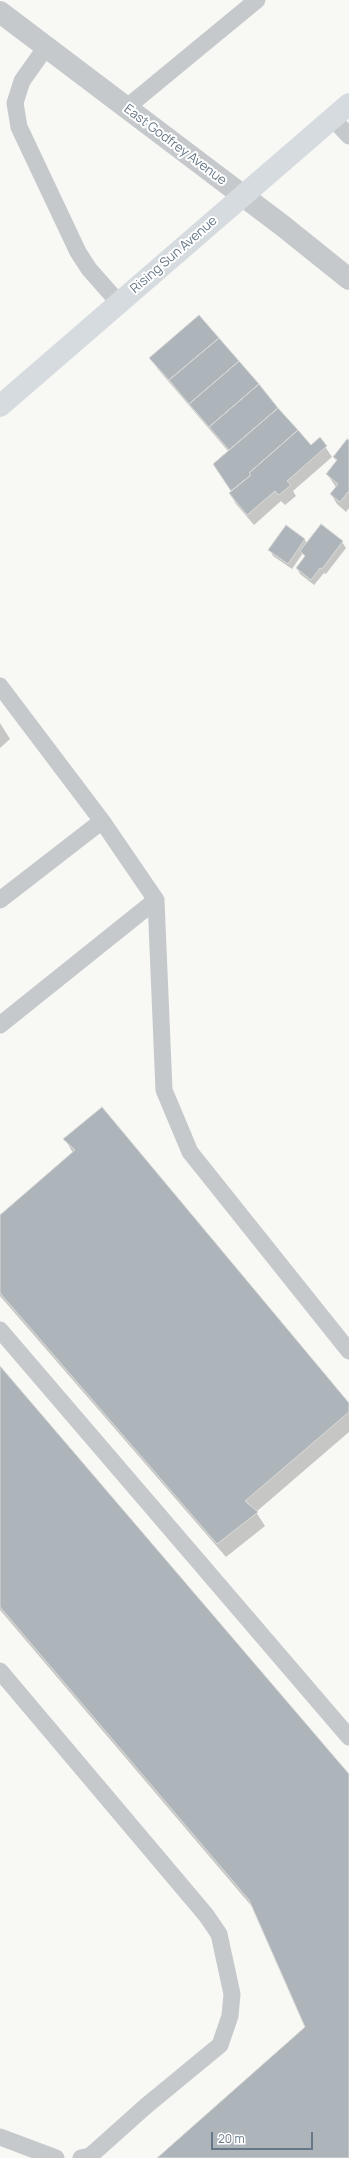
<!DOCTYPE html>
<style>
body{margin:0}
#map{position:relative;width:349px;height:2158px;overflow:hidden;background:#f8f8f5;font-family:Manrope,sans-serif}
canvas{display:block}
.scale{position:absolute;left:211px;top:2132px;width:102px;height:18px;box-sizing:border-box;border:2px solid #667787;border-top:0;padding-left:5px;font-size:12px;line-height:14px;white-space:nowrap;color:#667787;-webkit-text-stroke:3px #fff;paint-order:stroke}
</style>
<div id="map">
<canvas width="349" height="2158"></canvas>
<div class="scale">20 m</div>
</div>
<script>
const ctx = document.querySelector('canvas').getContext('2d');
ctx.lineJoin = 'round';
function fillPath(path, color) {
  ctx.fillStyle = color;
  ctx.fill(path, 'evenodd');
}
function poly(rows) {
  const path = new Path2D();
  for (const r of rows) {
    path.moveTo(r[0], r[1]);
    for (let i = 2; i < r.length; i += 2) path.lineTo(r[i], r[i + 1]);
  }
  return path;
}
function strokePath(path, color, width, dash) {
  ctx.strokeStyle = color;
  ctx.lineWidth = width;
  ctx.lineCap = dash ? 'butt' : 'round';
  ctx.setLineDash(dash || []);
  ctx.stroke(path);
}
function drawText(font, color, halo, rows, align = 'center') {
  ctx.font = font + ' Manrope,sans-serif';
  ctx.lineWidth = 4;
  ctx.setLineDash([]);
  ctx.textBaseline = 'middle';
  ctx.strokeStyle = halo;
  ctx.fillStyle = color;
  for (const [text, x, y, turn = 0] of rows) {
    ctx.save();
    ctx.translate(x, y);
    ctx.rotate((+turn || 0) * Math.PI / 180);
    ctx.textAlign = isNaN(turn) ? turn : align;
    if (halo) ctx.strokeText(text, 0, 0);
    ctx.fillText(text, 0, 0);
    ctx.restore();
  }
}
const shadow = poly([
 [199,317,311,447,320,439,332,457,293,491,296,496,285,505,281,501,254,525,236,504,230,494,232,492,214,464,228,451,157,368,151,358],
 [349,441,349,508,346,512,337,504,331,494,336,487,327,474,337,462,334,457],
 [286,527,305,540,307,544,342,542,346,548,326,574,324,573,314,585,300,574,297,568,305,558,303,553,292,569,273,556,270,550],
 [0,723,10,739,0,748],
 [65,1139,349,1405,349,1432,256,1512,265,1526,226,1557,0,1296,0,1216,73,1153],
 [0,1367,349,1776,349,2158,158,2158,306,2027,254,1909,0,1610]
]);
const building = poly([
 [199,315,219,338,169,380,149,358,199,315],
 [219,338,239,361,189,404,169,380,219,338],
 [239,361,259,384,209,427,189,404,239,361],
 [259,384,278,408,229,450,209,427,259,384],
 [278,408,298,430,249,473,251,475,231,491,213,464,278,408],
 [298,430,311,445,320,437,327,446,287,481,291,485,279,495,275,491,247,515,229,493,251,475,249,473,298,430],
 [347,439,349,440,349,493,348,492,340,502,330,494,338,484,326,474,337,460,333,457,347,439],
 [321,524,343,541,322,569,320,568,311,580,296,568,305,556,300,551,321,524],
 [286,525,305,539,288,564,268,550,286,525],
 [102,1107,349,1403,349,1412,245,1501,258,1512,217,1544,0,1293,0,1215,75,1150,63,1139,102,1107],
 [0,1366,349,1774,349,2158,157,2158,305,2027,249,1900,0,1607,0,1366]
]);
const service = poly([
 [46,47,22,81,15,103,19,127,78,252,89,269,119,303],
 [126,108,257,0],
 [332,118,349,136],
 [0,686,102,821,0,900],
 [156,900,164,1090,190,1152,349,1351],
 [0,1025,156,900,102,821],
 [0,1330,349,1737],
 [0,1671,206,1915,219,1934,232,1994,230,2016,220,2045,146,2106,90,2156,81,2158],
 [0,2137,56,2158]
]);
const tertiary = poly([
 [0,12,283,226,349,279]
]);
const secondary = poly([
 [0,406,349,104]
]);
const streetNames = [
 ["East Godfrey Avenue",175,145,37],
 ["Rising Sun Avenue",174,255,-41]
];
fillPath(shadow, '#0003');
fillPath(building, '#adb5bb');
strokePath(building, '#d9d9d7', 1);
strokePath(service, '#c5c9cc', 17);
strokePath(tertiary, '#c5c9cc', 22);
strokePath(secondary, '#d6dbdf', 22);
drawText('13px', '#667787', '#fff', streetNames);
</script>
